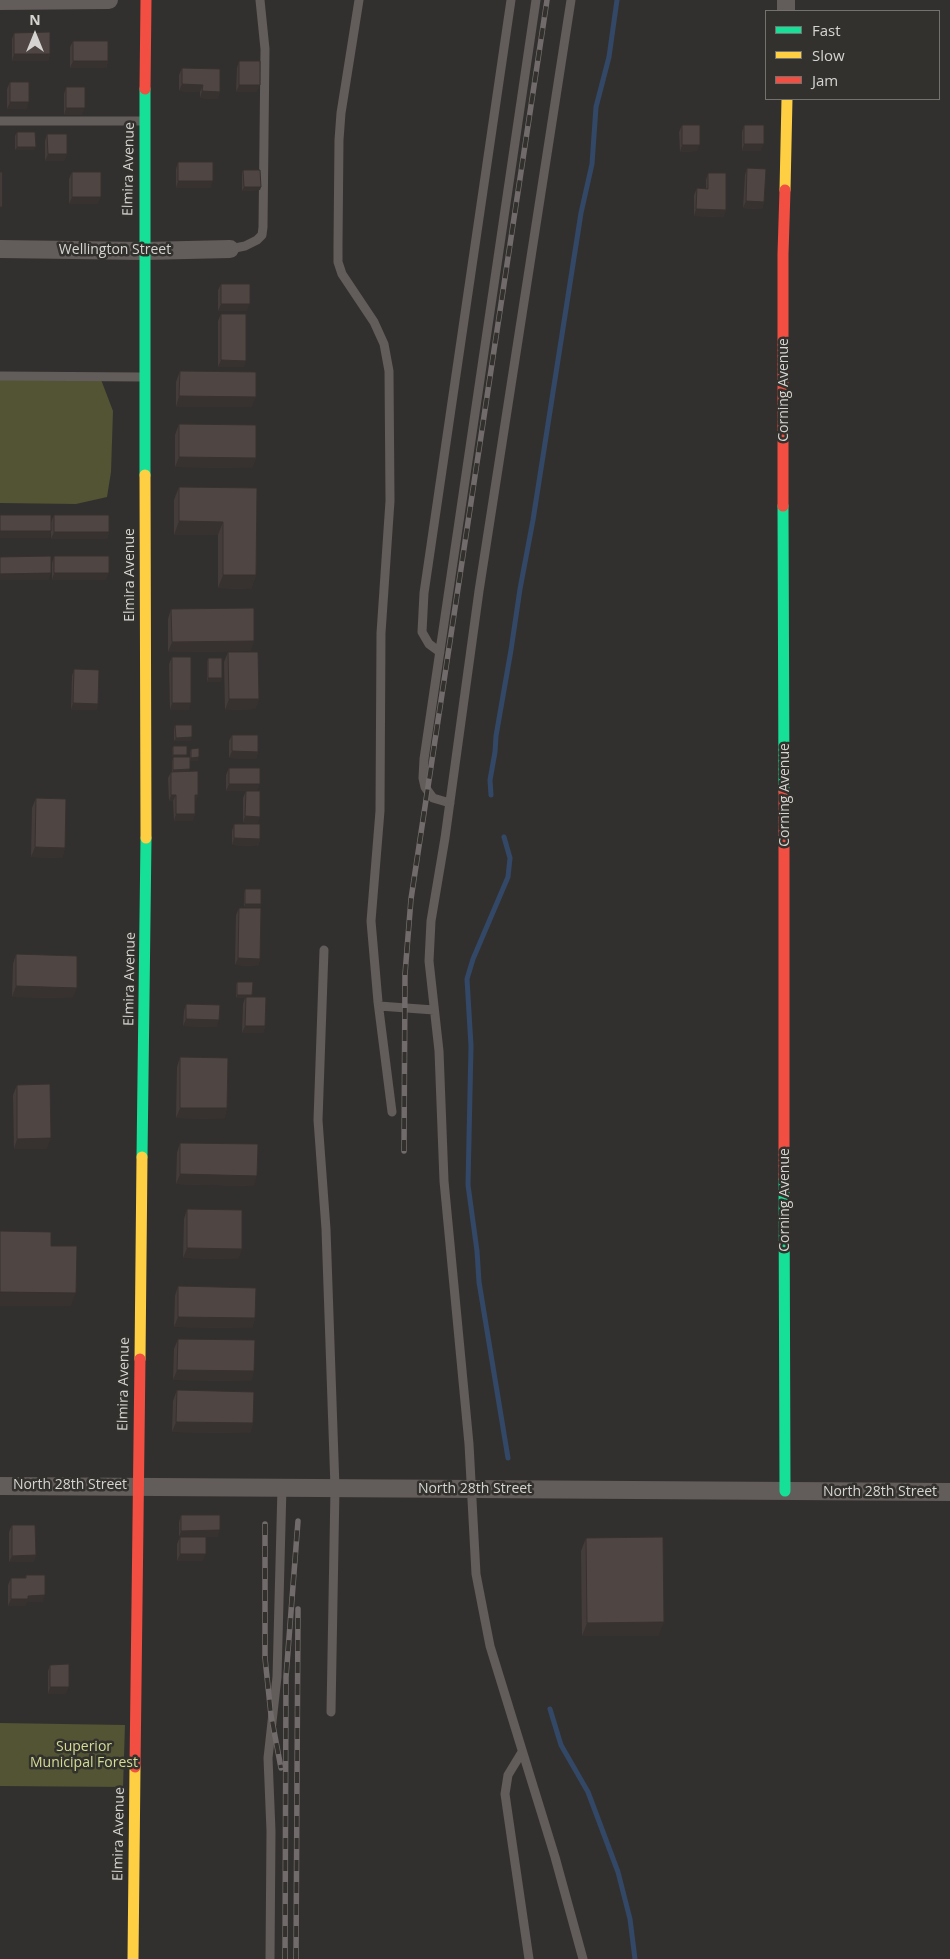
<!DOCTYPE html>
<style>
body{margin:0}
#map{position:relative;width:950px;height:1959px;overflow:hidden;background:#32302e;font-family:"Open Sans",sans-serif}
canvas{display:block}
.legend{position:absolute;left:765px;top:10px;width:175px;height:90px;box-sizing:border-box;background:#33312d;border:1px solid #74726f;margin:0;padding:6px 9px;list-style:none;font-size:15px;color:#d5d4d2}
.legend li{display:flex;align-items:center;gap:10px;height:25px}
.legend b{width:25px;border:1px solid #74726f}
.north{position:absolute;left:10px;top:10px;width:50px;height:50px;-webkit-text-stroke:4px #33312d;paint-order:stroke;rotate:0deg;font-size:14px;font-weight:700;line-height:20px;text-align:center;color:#d5d4d2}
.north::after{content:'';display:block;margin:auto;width:18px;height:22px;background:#d5d4d2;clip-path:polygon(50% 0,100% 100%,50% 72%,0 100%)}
</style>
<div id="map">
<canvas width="950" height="1959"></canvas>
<ul class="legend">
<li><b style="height:6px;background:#16e098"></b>Fast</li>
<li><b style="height:6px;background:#ffcf43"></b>Slow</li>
<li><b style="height:6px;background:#f24e42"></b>Jam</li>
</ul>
<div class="north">N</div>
</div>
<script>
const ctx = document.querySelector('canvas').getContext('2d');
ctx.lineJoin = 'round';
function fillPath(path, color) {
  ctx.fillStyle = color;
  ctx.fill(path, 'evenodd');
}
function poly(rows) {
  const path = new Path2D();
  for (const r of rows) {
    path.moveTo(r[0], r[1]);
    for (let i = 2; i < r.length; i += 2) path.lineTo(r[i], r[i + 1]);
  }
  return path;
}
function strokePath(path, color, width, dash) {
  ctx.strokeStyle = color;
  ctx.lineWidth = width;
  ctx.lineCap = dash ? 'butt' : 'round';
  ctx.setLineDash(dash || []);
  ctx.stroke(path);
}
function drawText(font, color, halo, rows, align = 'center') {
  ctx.font = font + ' "Open Sans",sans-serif';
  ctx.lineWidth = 5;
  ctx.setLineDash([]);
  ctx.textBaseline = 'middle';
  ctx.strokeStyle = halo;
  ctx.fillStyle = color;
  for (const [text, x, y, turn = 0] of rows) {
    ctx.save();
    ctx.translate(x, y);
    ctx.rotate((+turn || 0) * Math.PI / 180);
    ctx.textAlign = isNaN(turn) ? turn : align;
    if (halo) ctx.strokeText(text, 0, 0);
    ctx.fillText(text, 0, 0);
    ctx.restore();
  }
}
const green = poly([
 [100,377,113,411,111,472,107,497,76,504,0,503,0,378],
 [0,1723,125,1725,123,1787,0,1786]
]);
const stream = poly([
 [491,795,490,780,495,752,496,736,511,650,520,589,533,520,581,213,592,164,596,107,609,57,617,0],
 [504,837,510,858,508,877,473,959,467,979,471,1046,468,1185,477,1251,479,1282,508,1458],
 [550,1709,561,1745,588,1792,618,1872,630,1919,635,1959]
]);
const lane = poly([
 [359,0,341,113,339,140,338,244,338,262,342,274,374,322,384,344,389,371,390,501,381,633,380,811,371,921,378,1002,392,1112],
 [571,0,479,591,445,838,431,921,429,961,439,1051,444,1181,469,1444,476,1574,490,1646,555,1857,583,1959],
 [0,121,145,121],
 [230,249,245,246,257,240,262,235,263,227,265,49,260,0],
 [0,376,142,377],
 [440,652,429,644,422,632,424,593,511,0],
 [450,803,433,798,425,787,423,778,424,759,536,0],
 [324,950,318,1120,326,1229,335,1488,331,1712],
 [379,1006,434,1010],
 [522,1752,508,1775,505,1794,529,1959],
 [270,1959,271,1831,268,1758,277,1677,282,1487]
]);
const street = poly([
 [786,0,786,11],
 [0,1,109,0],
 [0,249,144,251,230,249],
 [0,1486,950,1492]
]);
const fast = poly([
 [145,475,145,89],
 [783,506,784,791],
 [142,1157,146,838],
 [784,1179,785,1491]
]);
const slow = poly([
 [785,190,787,99],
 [145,475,146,838],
 [140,1359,142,1157],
 [133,1959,135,1767]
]);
const jam = poly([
 [145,89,146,0],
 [783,506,783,254,785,190],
 [784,791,784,1179],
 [135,1767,140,1359]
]);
const rail = poly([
 [404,1151,405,974,411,899,547,0],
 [265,1524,265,1658,271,1715,281,1768],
 [285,1959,286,1677,298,1521],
 [296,1959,298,1609]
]);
const wall = poly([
 [14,33,50,54,48,61,12,61,12,39],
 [73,41,108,61,106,68,70,68,70,47],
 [239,61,257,92,236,92,237,68],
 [182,68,220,92,217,99,200,98,200,92,179,91,179,75],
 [10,82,27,109,7,109,7,89],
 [66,87,82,115,64,115,64,94],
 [682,125,697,151,680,152,679,132],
 [744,125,761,151,742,151,742,132],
 [17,132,34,150,15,150,15,136],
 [47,134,67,154,64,161,45,161,45,141],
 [178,162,211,188,176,188,176,169],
 [747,168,764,202,762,209,743,208,745,175],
 [243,170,260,190,242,191,242,173],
 [72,172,98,204,69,204,69,179],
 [708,173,726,210,723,217,694,216,694,195,697,188,706,189,706,180],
 [221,284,247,311,218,311,218,290],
 [221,314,244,367,218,367,218,321],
 [180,371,252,407,176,407,176,382],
 [179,424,256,458,252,468,175,467,175,435],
 [179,487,257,488,256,575,251,589,218,588,218,535,174,535,174,500],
 [54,515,109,532,107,539,51,539,51,531,49,538,0,538,51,522],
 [54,556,106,580,52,580,52,563],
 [171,609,254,641,250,651,168,652,168,619],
 [228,652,259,699,255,709,225,710,224,662],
 [172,657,189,710,170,710,169,664],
 [208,658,222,678,221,682,207,682,207,662],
 [74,669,98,704,96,710,71,710,72,676],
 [175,725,191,741,174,741,174,729],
 [232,735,258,752,256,759,229,758,229,741],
 [173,746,186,757,196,802,195,802,195,814,192,821,174,821,173,801,169,801,168,778,171,772,172,772,172,761,173,759,172,749],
 [191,749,198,761,190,761,190,752],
 [229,768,257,791,258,824,243,823,243,798,246,791,226,791,226,775],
 [36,798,65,848,62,858,31,857,32,808],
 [234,824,260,839,258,846,232,845,232,831],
 [245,889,261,904,260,907,244,907,244,893],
 [239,908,260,959,258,966,235,965,236,915],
 [16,954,73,998,12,997,13,964],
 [237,982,252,997,265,1026,263,1033,242,1033,243,1004,245,998,236,998,236,985],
 [186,1004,217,1027,183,1026,184,1011],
 [180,1057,227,1108,224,1119,176,1118,177,1067],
 [17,1085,47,1149,14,1149,13,1095],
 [180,1143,254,1186,176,1184,177,1153],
 [187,1209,242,1249,238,1259,183,1258,184,1219],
 [178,1286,255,1318,252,1328,174,1327,175,1296],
 [178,1339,254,1371,251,1381,173,1380,174,1349],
 [177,1390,253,1423,250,1433,172,1432,173,1401],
 [181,1515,218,1537,179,1537,179,1522],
 [12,1525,36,1555,33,1562,9,1562,9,1532],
 [180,1537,203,1561,177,1561,177,1544],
 [586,1538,659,1636,582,1636,581,1551],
 [26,1575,43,1602,27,1602,25,1606,8,1606,8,1585,11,1578,25,1578],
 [50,1665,66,1694,48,1694,48,1671]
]);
const shadedWall = poly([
 [14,54,50,54,48,61,12,61],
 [73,61,108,61,106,68,70,68],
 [182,84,203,85,200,92,179,91],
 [239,85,260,85,257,92,236,92],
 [202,91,220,92,217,99,200,98],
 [10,102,29,102,27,109,7,109],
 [66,108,85,108,82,115,64,115],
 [744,144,764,144,761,151,742,151],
 [682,145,700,145,697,151,680,152],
 [17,147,36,147,34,150,15,150],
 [48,154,67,154,64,161,45,161],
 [178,181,213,181,211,188,176,188],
 [244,187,261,187,260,190,242,191],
 [72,197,101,197,98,204,69,204],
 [746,201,764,202,762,209,743,208],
 [696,209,726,210,723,217,694,216],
 [221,304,250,304,247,311,218,311],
 [221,360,246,361,244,367,218,367],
 [179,396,256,397,252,407,176,407],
 [179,457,256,458,252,468,175,467],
 [179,521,223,522,218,535,174,535],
 [0,531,51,531,49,538,0,538],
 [54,532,109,532,107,539,51,539],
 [51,573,49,580,0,580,0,574],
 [54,573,109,573,106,580,52,580],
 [223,575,256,575,251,589,218,588],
 [254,641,250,651,168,652,172,642],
 [208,678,222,678,221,682,207,682],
 [229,699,259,699,255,709,225,710],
 [73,703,98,704,96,710,71,710],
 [172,703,191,703,189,710,170,710],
 [192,737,191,741,174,741,176,738],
 [232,751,258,752,256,759,229,758],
 [173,755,187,755,186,758,172,759],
 [199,757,198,761,190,761,191,758],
 [190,769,188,773,172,773,173,770],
 [229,784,260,784,257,791,226,791],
 [171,795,176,795,173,801,169,801],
 [195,795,198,795,196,802,192,802],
 [176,814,195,814,192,821,174,821],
 [245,816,260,817,258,824,243,823],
 [234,838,260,839,258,846,232,845],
 [35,847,65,848,62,858,31,857],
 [245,904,261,904,260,907,244,907],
 [238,958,260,959,258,966,235,965],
 [16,986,77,988,73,998,12,997],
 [237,995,252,995,251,998,236,998],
 [186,1019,219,1020,217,1027,183,1026],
 [245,1026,265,1026,263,1033,242,1033],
 [180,1108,227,1108,224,1119,176,1118],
 [51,1138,47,1149,14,1149,17,1139],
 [180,1174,257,1176,254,1186,176,1184],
 [187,1248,242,1249,238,1259,183,1258],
 [0,1292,76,1293,71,1306,0,1306],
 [178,1317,255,1318,252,1328,174,1327],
 [177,1370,254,1371,251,1381,173,1380],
 [176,1422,253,1423,250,1433,172,1432],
 [220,1530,218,1537,179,1537,181,1531],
 [180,1554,206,1554,203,1561,177,1561],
 [36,1555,33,1562,9,1562,12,1556],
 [45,1595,43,1602,27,1602,25,1606,8,1606,11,1599,28,1596],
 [664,1622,659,1636,582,1636,587,1623],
 [50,1687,69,1687,66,1694,48,1694]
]);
const building = poly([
 [50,32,50,54,14,54,14,33,50,32],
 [73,41,108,41,108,61,73,61,73,41],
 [239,61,260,61,260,85,239,85,239,61],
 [182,68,220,69,220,92,202,91,203,85,182,84,182,68],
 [10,82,29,82,29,102,10,102,10,82],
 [66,87,85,87,85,108,66,108,66,87],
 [682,125,700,125,700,145,682,145,682,125],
 [744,125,764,125,764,144,744,144,744,125],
 [17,132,35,132,36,147,17,147,17,132],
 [47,134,67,134,67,154,48,154,47,134],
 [178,162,213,162,213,181,178,181,178,162],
 [747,168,766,169,764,202,746,201,747,168],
 [243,170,260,170,261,187,244,187,243,170],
 [0,172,2,172,2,207,0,207,0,172],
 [72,172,101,172,101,197,72,197,72,172],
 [708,173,726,173,726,210,696,209,697,188,708,189,708,173],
 [221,284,250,284,250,304,221,304,221,284],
 [221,314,246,314,246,361,221,360,221,314],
 [180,371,256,372,256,397,179,396,180,371],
 [179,424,256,425,256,458,179,457,179,424],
 [179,487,257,488,256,575,223,575,223,522,179,521,179,487],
 [0,515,51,515,51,531,0,531,0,515],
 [54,515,109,515,109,532,54,532,54,515],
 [51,556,51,573,0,574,0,557,51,556],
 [54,556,109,556,109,573,54,573,54,556],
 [254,608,254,641,172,642,171,609,254,608],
 [228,652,258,652,259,699,229,699,228,652],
 [172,657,191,657,191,703,172,703,172,657],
 [208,658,222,658,222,678,208,678,208,658],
 [74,669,99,670,98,704,73,703,74,669],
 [175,725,192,725,192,737,176,738,175,725],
 [232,735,258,735,258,752,232,751,232,735],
 [173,746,187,746,187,755,173,755,173,746],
 [199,748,199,757,191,758,191,749,199,748],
 [173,757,190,757,190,769,173,770,173,757],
 [229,768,260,768,260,784,229,784,229,768],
 [198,771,198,795,195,795,195,814,176,814,176,795,171,795,171,772,198,771],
 [246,791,260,791,260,817,245,816,246,791],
 [36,798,66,799,65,848,35,847,36,798],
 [234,824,260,824,260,839,234,838,234,824],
 [245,889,261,889,261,904,245,904,245,889],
 [239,908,261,908,260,959,238,958,239,908],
 [16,954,77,956,77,988,16,986,16,954],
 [237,982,253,982,252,995,237,995,237,982],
 [246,997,266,997,265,1026,245,1026,246,997],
 [186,1004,220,1005,219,1020,186,1019,186,1004],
 [180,1057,228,1058,227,1108,180,1108,180,1057],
 [50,1084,51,1138,17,1139,17,1085,50,1084],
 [180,1143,258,1144,257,1176,180,1174,180,1143],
 [187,1209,242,1210,242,1249,187,1248,187,1209],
 [0,1231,51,1232,51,1246,77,1246,76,1293,0,1292,0,1231],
 [178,1286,256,1288,255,1318,178,1317,178,1286],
 [178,1339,255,1340,254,1371,177,1370,178,1339],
 [177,1390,254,1392,253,1423,176,1422,177,1390],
 [181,1515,220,1515,220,1530,181,1531,181,1515],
 [12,1525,35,1525,36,1555,12,1556,12,1525],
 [180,1537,206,1537,206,1554,180,1554,180,1537],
 [663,1537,664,1622,587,1623,586,1538,663,1537],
 [26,1575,45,1575,45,1595,28,1596,28,1599,11,1599,11,1578,26,1578,26,1575],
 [69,1664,69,1687,50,1687,50,1665,69,1664]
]);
const streetNames = [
 ["Elmira Avenue",129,169,-89],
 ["Wellington Street",115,250],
 ["Corning Avenue",784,390,-90],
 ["Elmira Avenue",130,575,-90],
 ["Corning Avenue",785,795,-90],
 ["Elmira Avenue",130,979,-89],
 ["Corning Avenue",785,1200,-90],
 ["Elmira Avenue",124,1384,-89],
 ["North 28th Street",70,1485],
 ["North 28th Street",475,1489],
 ["North 28th Street",880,1492],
 ["Elmira Avenue",119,1834,-89]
];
const parkNames = [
 ["Superior",84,1747],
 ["Municipal Forest",84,1763]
];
fillPath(green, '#525433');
strokePath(stream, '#334866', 5);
strokePath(lane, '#625c5a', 9);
strokePath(street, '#625c5a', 18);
strokePath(fast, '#16e098', 11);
strokePath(slow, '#ffcf43', 11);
strokePath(jam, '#f24e42', 11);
strokePath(rail, '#716c6b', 5.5);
strokePath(rail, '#33312d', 4, [11]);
fillPath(wall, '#443c3a');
fillPath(shadedWall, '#37312f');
fillPath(building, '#4f4643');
strokePath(building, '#37312f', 1);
drawText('14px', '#d5d4d2', '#33312d', streetNames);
drawText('14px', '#d5dc93', '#33312d', parkNames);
</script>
